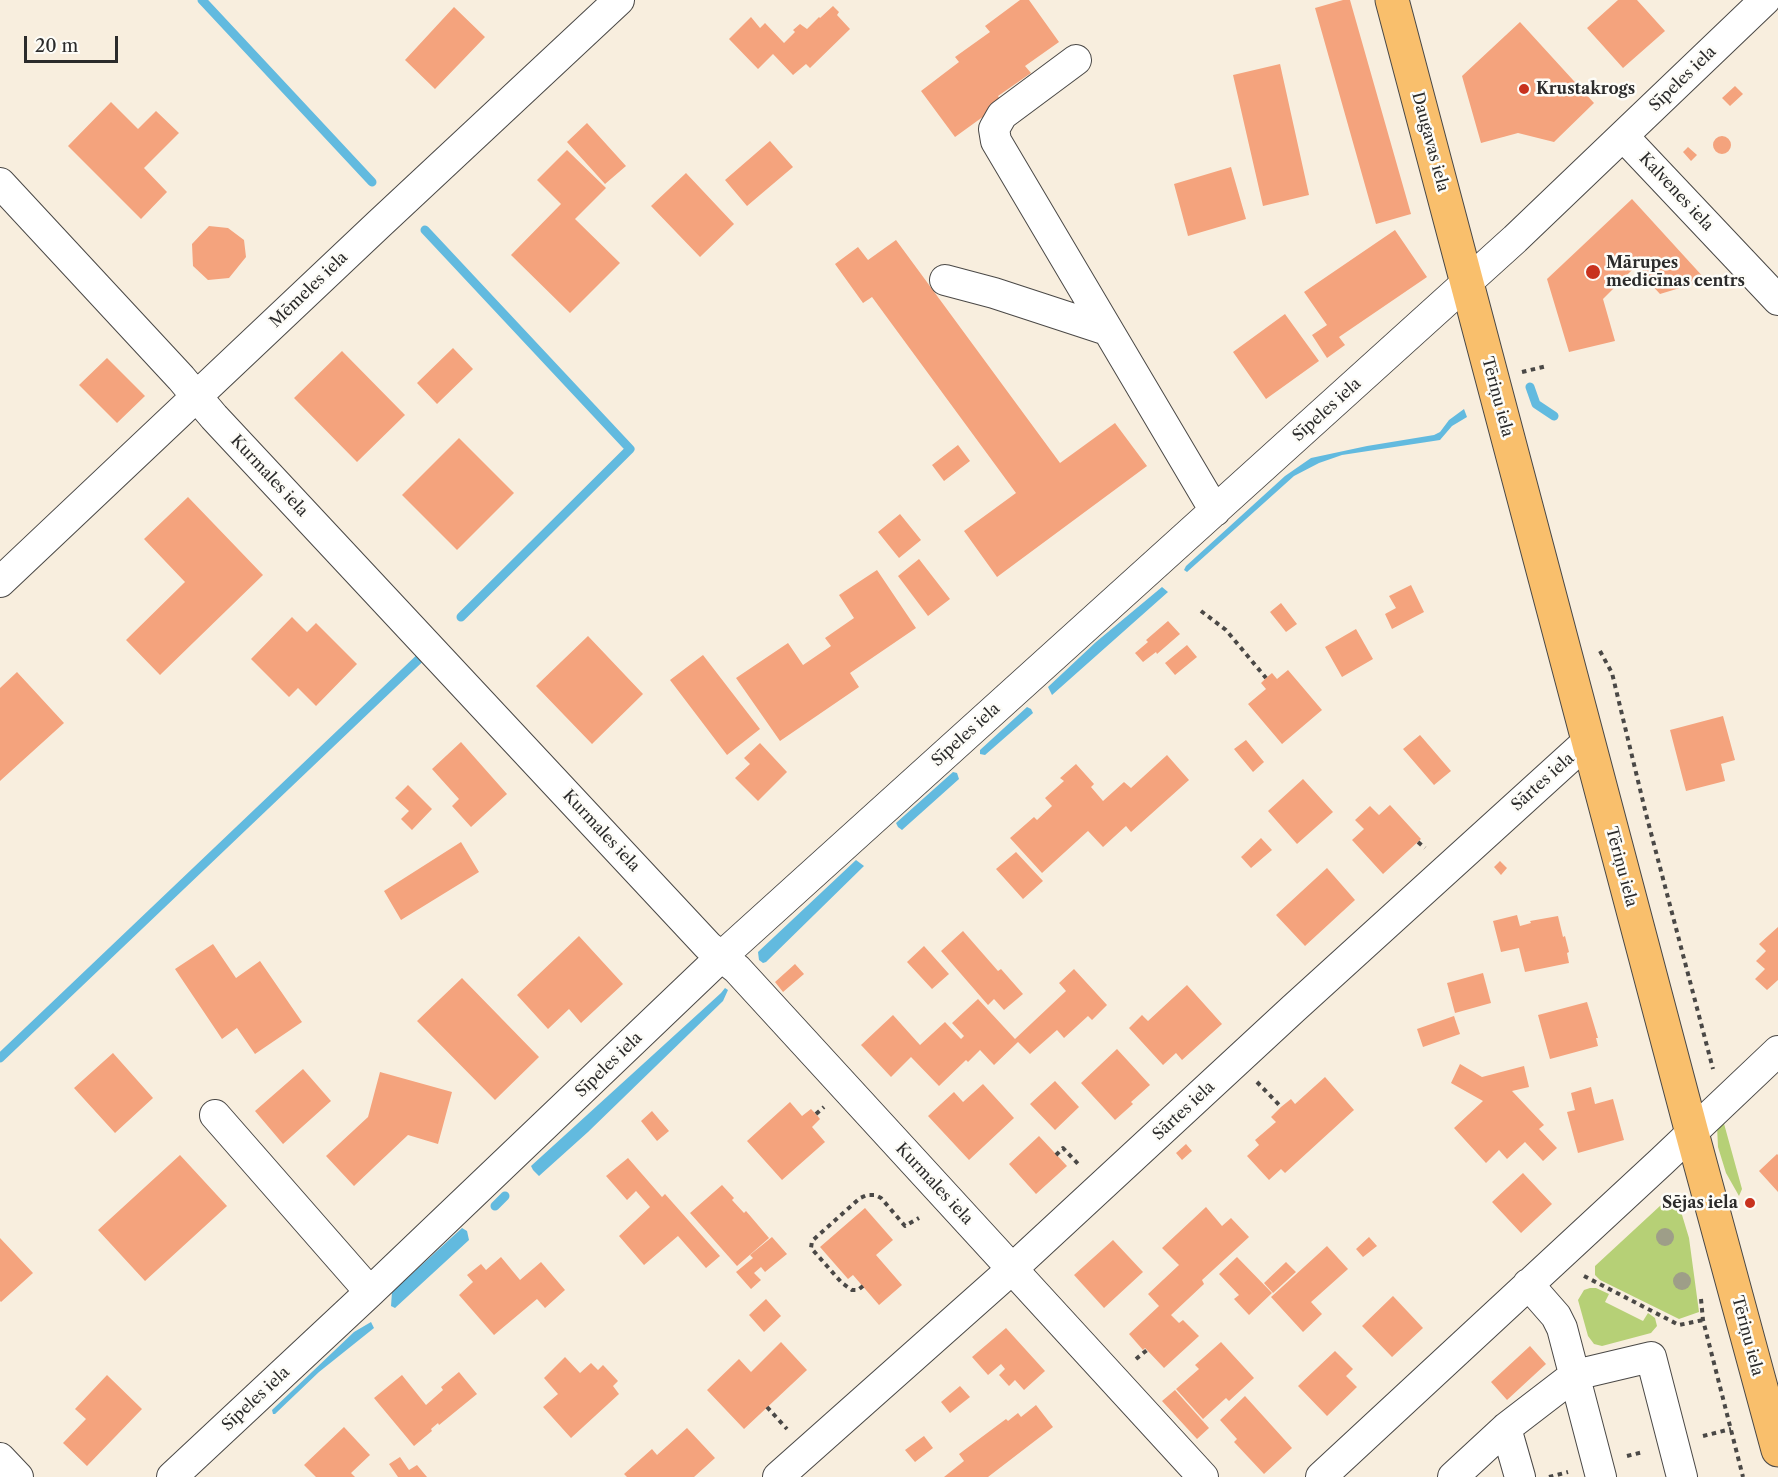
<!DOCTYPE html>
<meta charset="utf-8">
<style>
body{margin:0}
#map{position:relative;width:1778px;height:1477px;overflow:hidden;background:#f8eede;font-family:"Libre Caslon Text",serif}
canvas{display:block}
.scale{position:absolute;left:24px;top:36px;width:94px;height:27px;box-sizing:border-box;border:3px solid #2b2b2b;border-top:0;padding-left:8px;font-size:18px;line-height:21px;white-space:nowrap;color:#2b2b2b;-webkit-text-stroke:4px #fdfcf7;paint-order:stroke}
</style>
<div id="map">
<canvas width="1778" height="1477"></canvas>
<div class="scale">20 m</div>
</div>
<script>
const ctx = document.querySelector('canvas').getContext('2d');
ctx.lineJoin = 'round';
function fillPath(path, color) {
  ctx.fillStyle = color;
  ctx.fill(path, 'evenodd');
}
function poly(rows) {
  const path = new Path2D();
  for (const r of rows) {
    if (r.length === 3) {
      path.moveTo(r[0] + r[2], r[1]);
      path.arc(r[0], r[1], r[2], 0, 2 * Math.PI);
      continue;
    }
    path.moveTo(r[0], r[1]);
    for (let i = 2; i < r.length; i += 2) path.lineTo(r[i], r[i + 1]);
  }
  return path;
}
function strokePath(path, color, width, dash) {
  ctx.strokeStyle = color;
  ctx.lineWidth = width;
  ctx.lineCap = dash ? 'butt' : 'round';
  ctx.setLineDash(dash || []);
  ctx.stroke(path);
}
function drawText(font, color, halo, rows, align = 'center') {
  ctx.font = font + ' "Libre Caslon Text",serif';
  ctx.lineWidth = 5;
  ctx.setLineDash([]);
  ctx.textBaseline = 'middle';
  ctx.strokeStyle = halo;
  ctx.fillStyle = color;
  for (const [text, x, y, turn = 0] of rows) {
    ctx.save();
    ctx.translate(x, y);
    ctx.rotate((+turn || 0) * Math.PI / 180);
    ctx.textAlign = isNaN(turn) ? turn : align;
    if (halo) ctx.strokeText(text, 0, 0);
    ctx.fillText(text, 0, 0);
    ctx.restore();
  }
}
const green = poly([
 [1723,1120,1742,1189,1739,1196,1726,1173,1718,1147,1717,1126],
 [1668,1203,1679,1205,1689,1238,1699,1312,1679,1319,1600,1280,1595,1275,1595,1266,1661,1205],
 [1590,1288,1596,1288,1609,1294,1605,1302,1643,1321,1648,1313,1655,1318,1657,1326,1651,1333,1602,1346,1594,1344,1588,1336,1578,1300,1584,1290]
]);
const water = poly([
 [1464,409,1467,417,1452,426,1440,440,1342,455,1319,463,1294,476,1187,572,1184,570,1186,566,1285,476,1311,458,1367,446,1434,435,1440,432,1449,420],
 [1162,587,1168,592,1052,695,1048,687,1096,642],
 [1027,707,1031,709,1033,713,985,755,980,754,980,750],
 [953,772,957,773,959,779,902,830,898,827,896,823],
 [856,860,864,866,766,962,763,963,759,960,758,952],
 [725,988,728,990,723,1001,588,1132,539,1176,533,1170,531,1166,721,993],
 [462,1228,467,1231,469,1240,395,1308,391,1306,392,1292],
 [371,1322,374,1328,319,1372,275,1414,273,1414,272,1410,354,1332]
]);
const stream = poly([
 [202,0,372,182],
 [425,230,630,449,461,617],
 [1530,387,1536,404,1554,416],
 [0,1058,419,659],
 [495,1206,505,1196]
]);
const building = poly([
 [1020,0,1029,0,1059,42,1025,66,1031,73,998,96,1002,103,955,137,921,91,959,62,955,57,990,32,985,26],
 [1343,0,1350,0,1411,214,1376,224,1315,8],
 [1618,0,1637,0,1665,31,1623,68,1587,28],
 [833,6,839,12,837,15,850,29,810,68,806,64,793,75,773,54,758,69,729,39,751,17,760,28,765,23,784,43,795,32,793,30,800,24,807,29,819,17,820,18],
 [454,7,485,37,435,89,405,60],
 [1520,22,1594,103,1554,142,1518,133,1481,143,1462,76],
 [1280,64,1309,195,1263,206,1233,75],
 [1735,86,1743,94,1730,106,1722,98],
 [111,102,138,129,156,111,179,133,144,168,167,192,141,219,68,146],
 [587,123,626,166,605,184,567,142],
 [1722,145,9],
 [770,141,793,167,747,206,725,180],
 [1688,147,1697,155,1691,161,1683,152],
 [567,150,606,188,575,219,620,263,570,313,511,255,561,204,537,180],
 [1231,167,1246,219,1188,236,1174,184],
 [686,173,734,224,700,257,651,206],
 [1632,199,1706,280,1660,294,1635,267,1603,299,1615,341,1569,352,1547,279],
 [209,226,228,228,244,240,246,257,229,278,208,280,193,266,192,244],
 [1395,230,1427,277,1339,337,1345,345,1327,358,1312,335,1327,325,1304,292],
 [896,240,1060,463,1115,423,1147,466,997,577,964,531,1016,493,872,297,863,303,835,264,858,247,868,260],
 [1285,314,1319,361,1266,399,1233,352],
 [453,348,473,369,437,404,417,383],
 [342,351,405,415,357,462,294,398],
 [107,358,145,396,117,423,79,385],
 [459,438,514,493,457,550,402,495],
 [958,445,970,461,944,481,932,465],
 [188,497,263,575,160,675,126,640,185,582,144,539],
 [900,514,921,540,899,558,878,532],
 [919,559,950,599,928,616,898,576],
 [877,570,916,628,850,673,859,687,780,741,736,678,788,643,803,665,831,646,825,638,854,618,839,595],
 [1411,585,1424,612,1392,629,1385,614,1396,608,1389,596],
 [1281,603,1297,624,1286,632,1270,612],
 [292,617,307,632,316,623,357,664,316,706,298,688,289,697,251,659],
 [1168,621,1180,634,1157,654,1156,652,1143,662,1135,653,1148,642,1146,640],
 [1356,629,1373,659,1342,677,1325,647],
 [588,636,643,694,592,744,536,686],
 [1187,645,1197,657,1175,675,1165,663],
 [703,655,760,729,727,755,670,680],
 [1288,670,1322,710,1282,744,1248,704,1266,689,1261,683,1266,678,1272,673,1277,679],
 [17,672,64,723,0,781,0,688],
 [1723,716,1735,760,1721,764,1725,781,1686,791,1670,730],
 [1420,735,1451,771,1434,785,1403,749],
 [1246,740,1264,762,1253,772,1234,749],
 [461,742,507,794,471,827,452,806,459,799,432,769],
 [760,743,787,772,758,801,735,778,750,764,744,758],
 [1167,755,1189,780,1131,832,1126,826,1103,847,1088,831,1042,873,1010,838,1034,817,1037,820,1052,806,1045,798,1064,781,1060,778,1076,764,1094,784,1091,787,1103,801,1124,782,1131,788],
 [1303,779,1333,812,1297,844,1268,811],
 [408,785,432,809,412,830,401,819,409,811,395,798],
 [1390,805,1421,839,1383,874,1352,840,1364,829,1355,820,1370,806,1379,815],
 [1261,838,1272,850,1251,868,1241,857],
 [461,842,479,872,401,920,384,891],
 [1016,852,1043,881,1023,899,996,869],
 [1500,861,1507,868,1501,875,1494,867],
 [1327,868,1355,900,1305,946,1276,915],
 [1517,915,1520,926,1531,923,1530,921,1558,916,1563,937,1565,936,1569,952,1567,953,1569,963,1525,972,1519,948,1501,952,1493,921],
 [1778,927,1778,980,1767,990,1755,979,1765,969,1756,961,1766,951,1759,944],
 [963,931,998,971,1001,969,1023,994,1004,1010,994,999,988,1005,941,951],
 [579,936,623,984,581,1023,569,1009,548,1029,517,995],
 [213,944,236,978,260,961,302,1022,255,1054,237,1028,222,1039,175,969],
 [924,946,949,974,932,989,907,962],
 [795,964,804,974,783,992,775,982],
 [1074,969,1107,1005,1092,1020,1088,1016,1064,1038,1057,1030,1030,1054,1018,1042,994,1065,980,1050,968,1062,966,1060,939,1086,911,1057,891,1077,861,1045,893,1015,920,1045,945,1022,961,1039,964,1036,952,1023,978,999,1015,1039,1066,991,1059,983],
 [1483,973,1491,1003,1455,1013,1447,983],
 [462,978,539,1057,495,1100,417,1021],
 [1187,985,1222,1024,1182,1060,1176,1053,1163,1065,1129,1028,1142,1015,1148,1021],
 [1587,1002,1598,1038,1596,1038,1598,1046,1550,1059,1538,1015],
 [1454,1016,1460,1034,1423,1047,1417,1029],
 [1117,1049,1150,1085,1131,1102,1133,1104,1115,1120,1081,1083],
 [113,1053,153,1098,115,1133,74,1088],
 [1460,1064,1482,1077,1524,1066,1529,1087,1512,1091,1544,1125,1539,1129,1557,1148,1543,1161,1525,1142,1507,1159,1499,1150,1486,1163,1454,1128,1483,1101,1451,1083],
 [303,1069,331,1101,283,1144,255,1111],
 [380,1072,452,1092,438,1144,408,1135,354,1186,326,1156,368,1117],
 [1325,1077,1354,1110,1285,1173,1281,1169,1269,1180,1247,1156,1259,1145,1255,1140,1276,1122,1271,1117,1281,1107,1291,1099,1295,1104],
 [1055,1081,1079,1107,1055,1130,1030,1104],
 [983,1084,1014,1118,969,1160,928,1116,954,1092,963,1102],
 [1591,1087,1595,1104,1613,1099,1624,1140,1578,1153,1567,1112,1575,1110,1571,1093],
 [790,1102,802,1116,811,1109,816,1114,820,1119,812,1127,825,1142,782,1180,747,1141],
 [652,1111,669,1131,657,1141,641,1121],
 [1039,1136,1067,1166,1036,1194,1009,1164],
 [1186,1144,1192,1151,1182,1160,1176,1153],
 [1777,1154,1778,1155,1778,1192,1759,1171],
 [180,1155,227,1206,145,1281,98,1230],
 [628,1158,662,1197,665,1194,720,1256,706,1268,678,1236,644,1265,619,1236,650,1207,636,1191,627,1200,606,1176],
 [1523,1173,1552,1204,1521,1233,1492,1202],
 [722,1185,734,1198,732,1200,744,1213,746,1211,769,1238,737,1266,690,1213],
 [1206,1207,1222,1226,1231,1218,1249,1237,1202,1280,1204,1284,1171,1315,1179,1323,1183,1320,1199,1336,1164,1368,1147,1350,1145,1348,1143,1350,1129,1334,1159,1306,1148,1294,1179,1265,1162,1248],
 [865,1208,893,1240,876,1255,902,1285,879,1305,853,1275,848,1279,820,1247],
 [772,1237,787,1254,765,1272,761,1267,754,1273,761,1280,751,1289,736,1272,753,1258,750,1255],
 [1369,1237,1377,1246,1363,1257,1356,1249],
 [0,1238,33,1273,1,1302,0,1301],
 [1113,1240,1143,1272,1104,1308,1074,1275],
 [1327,1246,1348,1269,1311,1302,1322,1314,1303,1332,1271,1297],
 [501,1257,520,1280,541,1262,565,1290,545,1308,537,1299,494,1335,459,1295,473,1282,467,1275,481,1264,486,1270],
 [1237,1257,1272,1293,1249,1315,1234,1299,1239,1295,1219,1274],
 [1286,1262,1296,1272,1273,1293,1264,1283],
 [1393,1296,1423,1328,1392,1357,1362,1326],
 [766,1299,781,1316,764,1332,749,1315],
 [1006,1328,1045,1371,1024,1390,1015,1380,1009,1386,999,1375,1005,1369,1001,1364,988,1375,972,1357],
 [781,1342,807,1370,744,1429,707,1390,739,1359,751,1372],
 [1221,1342,1254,1378,1229,1401,1226,1398,1203,1419,1176,1389,1199,1369,1195,1365],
 [1530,1346,1546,1364,1507,1400,1491,1382],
 [1335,1351,1353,1369,1346,1376,1357,1387,1327,1416,1298,1386],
 [565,1357,580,1373,591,1363,598,1370,603,1365,618,1381,613,1386,619,1394,571,1438,543,1407,558,1394,544,1378],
 [459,1372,477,1394,439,1425,438,1423,431,1429,432,1431,414,1446,374,1398,402,1375,426,1405,443,1390,441,1387],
 [107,1375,142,1409,87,1466,63,1443,86,1419,75,1409],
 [960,1386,970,1397,950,1413,941,1402],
 [1175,1390,1209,1428,1197,1439,1162,1401],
 [1245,1396,1292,1448,1264,1474,1234,1442,1237,1439,1220,1420],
 [1036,1405,1053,1427,988,1477,944,1477,964,1461,959,1454,1006,1419,1008,1421,1018,1413,1021,1417],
 [344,1427,370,1455,351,1473,355,1477,316,1477,304,1465],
 [687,1428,715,1458,694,1477,627,1477,624,1474,652,1449,657,1455],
 [924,1436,933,1448,915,1462,905,1450],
 [400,1457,409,1470,417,1465,427,1477,398,1477,389,1464]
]);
const path = poly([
 [1522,372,1547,366],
 [1201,611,1226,630,1266,678],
 [1600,651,1612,673,1646,814,1713,1069],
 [1418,842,1425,848],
 [1257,1082,1281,1107],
 [816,1114,824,1107],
 [1056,1155,1063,1148,1079,1165],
 [1584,1276,1679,1325,1703,1320],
 [863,1286,858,1290,852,1290,842,1283,811,1248,812,1241,860,1198,867,1195,875,1195,881,1198,905,1226,919,1218],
 [1701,1299,1703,1320,1743,1477],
 [1136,1359,1147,1350],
 [767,1407,787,1429],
 [1703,1436,1731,1429],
 [1627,1456,1643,1452],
 [1549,1477,1568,1472]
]);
const minor = poly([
 [1076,60,1002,115,994,129,996,141,1215,511],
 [1623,136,1778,300],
 [0,183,181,378,214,417,708,946,737,969,1203,1477],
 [945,280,994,293,1107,330],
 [0,582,378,225,619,0],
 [215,1115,370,1292],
 [1528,1284,1556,1316,1562,1328,1601,1477],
 [1506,1428,1520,1477],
 [0,1458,18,1477],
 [172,1477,370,1292,722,956,1515,239,1765,0],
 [778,1477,1012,1269,1293,1009,1588,741],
 [1321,1477,1662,1161,1778,1051],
 [1453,1477,1506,1428,1575,1375,1651,1357,1682,1477]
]);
const major = poly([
 [1392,0,1692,1133,1778,1450]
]);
const trees = [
 [1665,1237],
 [1682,1281]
];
const markers = [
 [1524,89,6,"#c8321e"],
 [1593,272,8,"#c8321e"],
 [1750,1203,6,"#c8321e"]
];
const streetNames = [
 ["Sīpeles iela",1683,79,-44],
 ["Daugavas iela",1430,142,75],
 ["Kalvenes iela",1676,192,47],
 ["Mēmeles iela",309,290,-44],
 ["Tēriņu iela",1497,397,75],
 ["Sīpeles iela",1327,410,-42],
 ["Kurmales iela",269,476,47],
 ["Sīpeles iela",966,735,-42],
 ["Sārtes iela",1543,782,-42],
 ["Kurmales iela",601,831,47],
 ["Tēriņu iela",1621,867,75],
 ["Sīpeles iela",609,1065,-44],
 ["Sārtes iela",1184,1111,-43],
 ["Kurmales iela",934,1184,47],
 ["Tēriņu iela",1747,1336,75],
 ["Sīpeles iela",256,1399,-43]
];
const poiNames = [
 ["Krustakrogs",1536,89],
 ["Mārupes",1606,263],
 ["medicīnas centrs",1606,281],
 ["Sējas iela",1738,1203,"right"]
];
fillPath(green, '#b6d076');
fillPath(water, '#62badf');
strokePath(stream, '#62badf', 9);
fillPath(building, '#f4a37d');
strokePath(minor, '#4a4846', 32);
strokePath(major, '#4a4846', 35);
strokePath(path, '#4a4846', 4, [4.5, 4.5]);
strokePath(minor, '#fff', 30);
strokePath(major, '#f9bf6c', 33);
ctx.fillStyle = '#9e9e88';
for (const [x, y] of trees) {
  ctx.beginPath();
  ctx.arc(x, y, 9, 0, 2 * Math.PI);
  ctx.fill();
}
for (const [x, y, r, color] of markers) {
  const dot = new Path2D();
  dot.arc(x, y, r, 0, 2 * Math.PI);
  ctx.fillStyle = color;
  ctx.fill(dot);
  strokePath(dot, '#fdfcf7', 2);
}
drawText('16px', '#2b2b2b', '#fdfcf7', streetNames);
drawText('bold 16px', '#2b2b2b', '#fdfcf7', poiNames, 'left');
</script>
